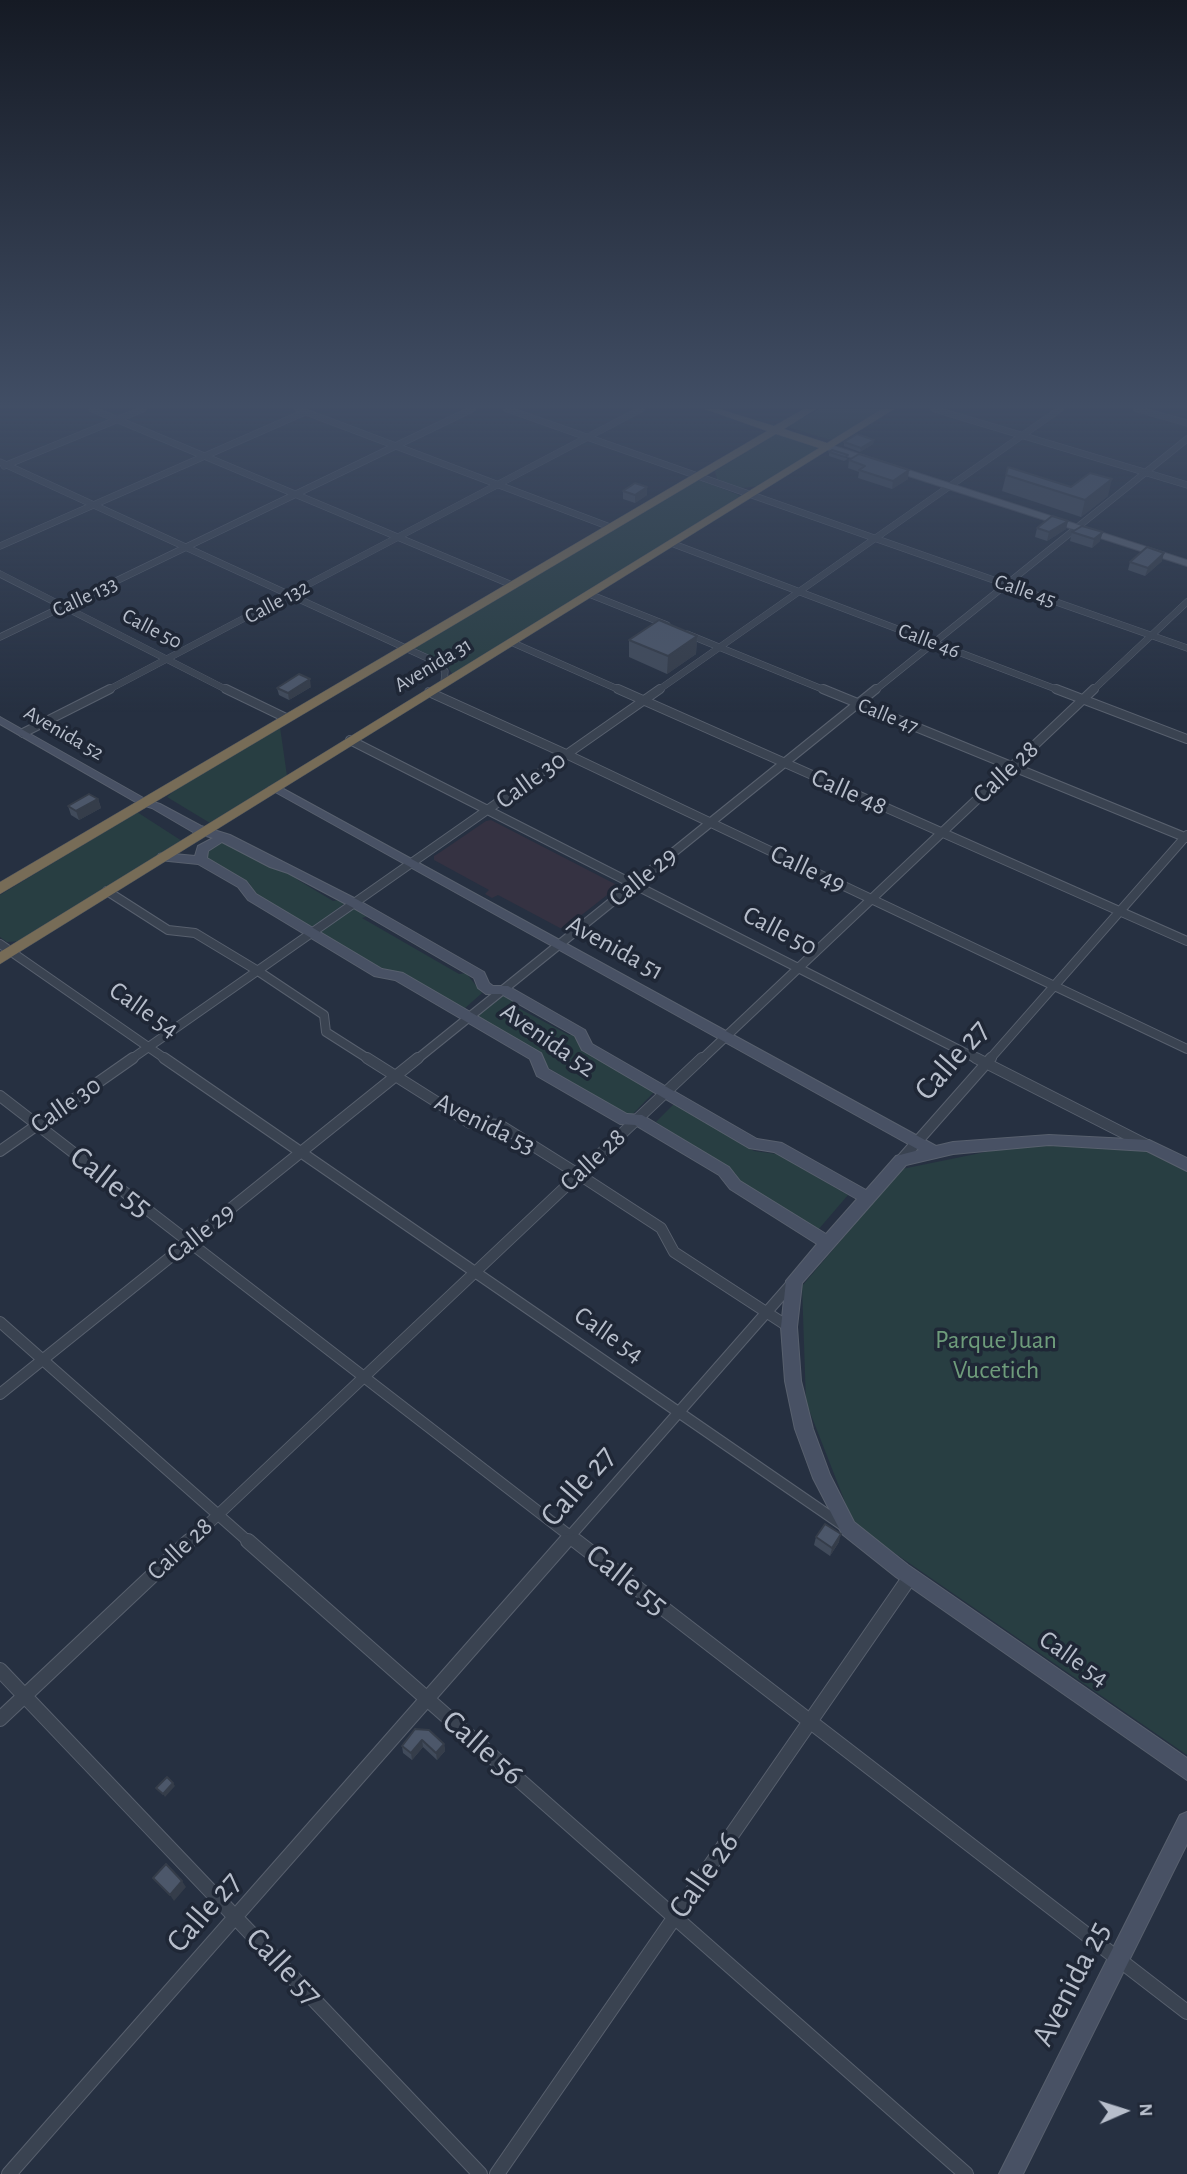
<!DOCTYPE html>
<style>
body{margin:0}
#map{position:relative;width:1187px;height:2174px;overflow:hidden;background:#263041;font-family:"Alegreya Sans",sans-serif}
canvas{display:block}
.north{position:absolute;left:1089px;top:2076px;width:70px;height:70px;-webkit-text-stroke:5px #1f2736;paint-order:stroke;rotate:87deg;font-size:19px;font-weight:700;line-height:28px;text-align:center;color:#b7becb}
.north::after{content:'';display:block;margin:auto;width:24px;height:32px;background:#b7becb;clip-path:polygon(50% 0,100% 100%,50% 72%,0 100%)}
</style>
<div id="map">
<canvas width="1187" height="2174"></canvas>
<div class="north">N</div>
</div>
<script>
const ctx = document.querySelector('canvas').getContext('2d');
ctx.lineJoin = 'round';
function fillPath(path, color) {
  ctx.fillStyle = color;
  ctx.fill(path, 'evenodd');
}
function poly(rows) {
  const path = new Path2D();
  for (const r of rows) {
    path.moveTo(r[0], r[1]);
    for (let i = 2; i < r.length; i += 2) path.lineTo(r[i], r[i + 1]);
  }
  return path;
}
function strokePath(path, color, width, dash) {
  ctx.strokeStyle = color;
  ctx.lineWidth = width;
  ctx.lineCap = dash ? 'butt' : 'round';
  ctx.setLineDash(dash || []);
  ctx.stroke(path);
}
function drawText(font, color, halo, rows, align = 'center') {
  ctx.font = font + ' "Alegreya Sans",sans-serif';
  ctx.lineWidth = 7;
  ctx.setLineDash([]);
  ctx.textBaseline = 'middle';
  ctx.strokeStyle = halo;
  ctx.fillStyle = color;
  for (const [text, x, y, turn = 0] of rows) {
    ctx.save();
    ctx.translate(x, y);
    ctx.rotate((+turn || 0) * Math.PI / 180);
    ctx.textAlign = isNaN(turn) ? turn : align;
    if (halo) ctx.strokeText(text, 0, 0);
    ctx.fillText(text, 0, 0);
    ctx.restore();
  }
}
const medical = poly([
 [491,820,615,884,616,888,565,928,560,928,498,895,492,898,485,894,489,890,434,860,434,856,439,853,486,821]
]);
const green = poly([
 [819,409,884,409,835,439,827,439,791,428,790,425],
 [776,434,818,446,819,448,761,486,740,488,717,479,715,471],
 [696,481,703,481,741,496,453,675,446,664,415,648],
 [280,727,287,776,210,823,167,797,176,789],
 [137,812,182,841,23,941,7,942,0,937,0,895],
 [222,841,291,872,298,880,333,901,339,900,345,903,312,928,254,894,250,884,203,856],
 [353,908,368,916,362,918,459,974,466,973,482,993,464,1009,400,972,380,969,320,933],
 [500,994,515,1001,511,1004,569,1035,574,1035,654,1092,629,1118,544,1065,536,1051,476,1015],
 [674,1104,754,1151,777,1154,848,1195,818,1230,742,1186,735,1173,656,1122],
 [1025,1144,1150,1151,1187,1170,1187,1755,854,1525,806,1402,802,1286,902,1169]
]);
const streetFar3 = poly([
 [92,409,512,585],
 [298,409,610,527],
 [507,409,1187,648],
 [934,409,1187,485],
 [1137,409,1187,423],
 [0,462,436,662,445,671,444,683],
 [4,466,143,409],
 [671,543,1061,691],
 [0,546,305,412],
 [0,574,229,691],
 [589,594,667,625],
 [687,634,827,691],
 [0,637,472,409],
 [511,642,622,691],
 [106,691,641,409],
 [657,691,1060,409],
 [874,691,1187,439],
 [1092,691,1187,602]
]);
const streetFar2 = poly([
 [226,689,286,718],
 [618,689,1187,941],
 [823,689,1187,838],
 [1056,689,1187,739],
 [429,692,566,754,1187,1049],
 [23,733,110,689],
 [350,740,979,1060],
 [107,891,168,930,195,933,258,971,324,1015,326,1032,370,1060],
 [0,944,167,1060],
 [130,1060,660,689],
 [416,1060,876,689],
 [701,1060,1094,689],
 [989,1060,1187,835]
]);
const streetFar1 = poly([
 [164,1058,844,1526],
 [367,1058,470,1123,500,1125,578,1174,661,1228,674,1252,789,1327],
 [976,1058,1145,1144],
 [0,1096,579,1543],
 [0,1151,133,1058],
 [901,1160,991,1058],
 [0,1322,250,1543],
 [0,1394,418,1058],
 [188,1543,702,1058],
 [564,1543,794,1281]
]);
const street = poly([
 [248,1541,966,2174],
 [576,1541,1187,2012],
 [0,1670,480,2174],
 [0,1719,189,1541],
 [9,2174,566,1541],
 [497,2174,910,1577]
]);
const secondary = poly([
 [0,717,147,800,160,804,201,826,230,835,358,900,484,972,489,983,493,986,508,986,585,1030,592,1044,757,1139,782,1143,866,1190,896,1156,919,1150,268,788,274,785,278,786,936,1146,953,1142,1049,1135,1149,1140,1187,1158,1187,1171,1147,1151,1049,1145,953,1154,906,1165,802,1283,797,1327,801,1381,813,1429,830,1475,854,1522,908,1565,1187,1758,1187,1780,896,1577,842,1534,813,1478,795,1429,785,1381,781,1327,786,1281,817,1244,730,1189,719,1175,635,1125,620,1124,537,1076,530,1059,395,980,374,976,248,900,238,887,198,864,159,860,157,857,159,854,163,853,195,856,198,846,213,838,193,832,152,808,139,804,0,724,0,717],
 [222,842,270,867,288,873,350,906,474,978,478,988,486,994,501,994,575,1036,582,1050,749,1148,774,1152,857,1199,826,1234,740,1181,729,1167,642,1115,627,1114,548,1069,541,1053,403,973,382,969,256,894,246,881,207,858,208,851,222,842],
 [1187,1812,1187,1844,1023,2174,999,2174,1180,1815,1187,1812]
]);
const primary = poly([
 [825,445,831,445,1187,560,1187,566,825,449,825,445]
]);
const highway = poly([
 [705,409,719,409,774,426,804,409,816,409,784,429,827,443,882,409,894,409,0,964,0,952,819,448,776,434,0,894,0,882,767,431,705,409]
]);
const wall = poly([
 [874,440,873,444,860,452,844,446,844,442],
 [832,450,848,459,844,461,829,456,829,452],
 [849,460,908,479,892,489,858,478,859,472,848,468],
 [1006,475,1071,487,1108,496,1081,517,1002,491],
 [623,491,647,495,635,503,623,499],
 [1068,521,1066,529,1047,541,1035,537,1037,528],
 [1072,532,1100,541,1092,548,1070,541],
 [1162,561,1145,576,1128,570,1130,562],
 [697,636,696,654,667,674,629,657,629,640],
 [311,687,289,700,279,695,277,688],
 [98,799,101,808,79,820,71,815,68,806],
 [816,1537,839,1542,830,1556,814,1545],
 [415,1729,444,1744,445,1751,437,1760,423,1747,412,1760,403,1753,402,1746]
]);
const shadedWall = poly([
 [874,440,873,444,860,452,861,448],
 [909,470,908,479,892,489,893,481],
 [1112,479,1108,496,1081,517,1085,500],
 [647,487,647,495,635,503,635,495],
 [1068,521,1066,529,1047,541,1049,532],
 [1103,532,1100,541,1092,548,1094,539],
 [1164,553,1162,561,1145,576,1148,568],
 [697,636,696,654,667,674,668,656],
 [310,679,311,687,289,700,288,693],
 [98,799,101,808,79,820,76,811],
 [841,1534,839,1542,830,1556,832,1548],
 [422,1740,423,1747,412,1760,411,1753],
 [444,1744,445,1751,437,1760,436,1753],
 [173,1783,175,1786,165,1797,163,1794],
 [182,1881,186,1887,174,1901,170,1895]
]);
const building = poly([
 [857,434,874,440,861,448,844,442,857,434],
 [832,450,848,455,845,457,829,452,832,450],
 [859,454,909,470,893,481,859,470,865,466,849,460,859,454],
 [1008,467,1071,487,1090,473,1112,479,1085,500,1006,475,1008,467],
 [635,483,647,487,635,495,623,491,635,483],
 [1052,516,1068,521,1049,532,1037,528,1052,516],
 [1082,526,1103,532,1094,539,1072,532,1082,526],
 [1147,547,1164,553,1148,568,1130,562,1147,547],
 [659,620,697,636,668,656,629,640,659,620],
 [299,674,310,679,288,693,277,688,299,674],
 [89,794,98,799,76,811,68,806,89,794],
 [825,1524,841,1534,832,1548,816,1537,825,1524],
 [415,1729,429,1730,444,1744,436,1753,422,1740,411,1753,402,1746,415,1729],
 [167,1777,173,1783,163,1794,156,1788,167,1777],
 [166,1864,182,1881,170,1895,153,1878,166,1864]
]);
const farStreetnames = [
 ["Calle 45",1025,591,19],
 ["Calle 133",85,597,-25],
 ["Calle 132",277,602,-28],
 ["Calle 50",152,629,27],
 ["Calle 46",929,641,21],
 ["Avenida 31",433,665,-31],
 ["Calle 47",888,716,22],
 ["Avenida 52",64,733,30]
];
const streetNames = [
 ["Calle 28",1006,772,-43],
 ["Calle 30",531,780,-36],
 ["Calle 48",849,792,24],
 ["Calle 49",808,869,25],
 ["Calle 29",643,877,-39],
 ["Calle 50",780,931,27],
 ["Avenida 51",615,948,29],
 ["Calle 54",144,1010,35],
 ["Avenida 52",548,1040,35],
 ["Calle 30",66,1105,-35],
 ["Avenida 53",485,1124,26],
 ["Calle 28",593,1160,-43],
 ["Calle 29",201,1233,-39],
 ["Calle 54",609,1335,35],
 ["Calle 28",180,1549,-43],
 ["Calle 54",1074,1659,35]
];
const parkNames = [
 ["Parque Juan",996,1340],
 ["Vucetich",996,1370]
];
const nearStreetnames = [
 ["Calle 27",952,1060,-49],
 ["Calle 55",111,1182,38],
 ["Calle 27",578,1486,-49],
 ["Calle 55",627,1580,38],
 ["Calle 56",483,1748,41],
 ["Calle 26",704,1875,-55],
 ["Calle 27",204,1912,-49],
 ["Calle 57",284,1967,46],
 ["Avenida 25",1071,1984,-63]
];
fillPath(medical, '#353242');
fillPath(green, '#283e42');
strokePath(streetFar3, '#58606e', 7);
strokePath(streetFar2, '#58606e', 10);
strokePath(streetFar1, '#58606e', 12);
strokePath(street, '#58606e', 16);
strokePath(secondary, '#58606e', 2);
strokePath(primary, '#444b5a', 2);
strokePath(highway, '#454d5b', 1);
strokePath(streetFar3, '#3a4351', 6);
strokePath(streetFar2, '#3a4351', 8);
strokePath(streetFar1, '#3a4351', 10);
strokePath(street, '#3a4351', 14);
fillPath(secondary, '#485164');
fillPath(primary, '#586171');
fillPath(highway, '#776c57');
fillPath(wall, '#414b5b');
fillPath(shadedWall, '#353d4a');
fillPath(building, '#4c576a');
strokePath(building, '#353d4a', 2);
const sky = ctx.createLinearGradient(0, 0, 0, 713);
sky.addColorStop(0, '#151a24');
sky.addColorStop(0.57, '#414e65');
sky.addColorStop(1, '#414e6500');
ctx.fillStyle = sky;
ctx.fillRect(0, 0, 1187, 713);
drawText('21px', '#b7becb', '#1f2736', farStreetnames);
drawText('26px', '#b7becb', '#1f2736', streetNames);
drawText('26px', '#6e9c7b', '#1f2736', parkNames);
drawText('32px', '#b7becb', '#1f2736', nearStreetnames);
</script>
